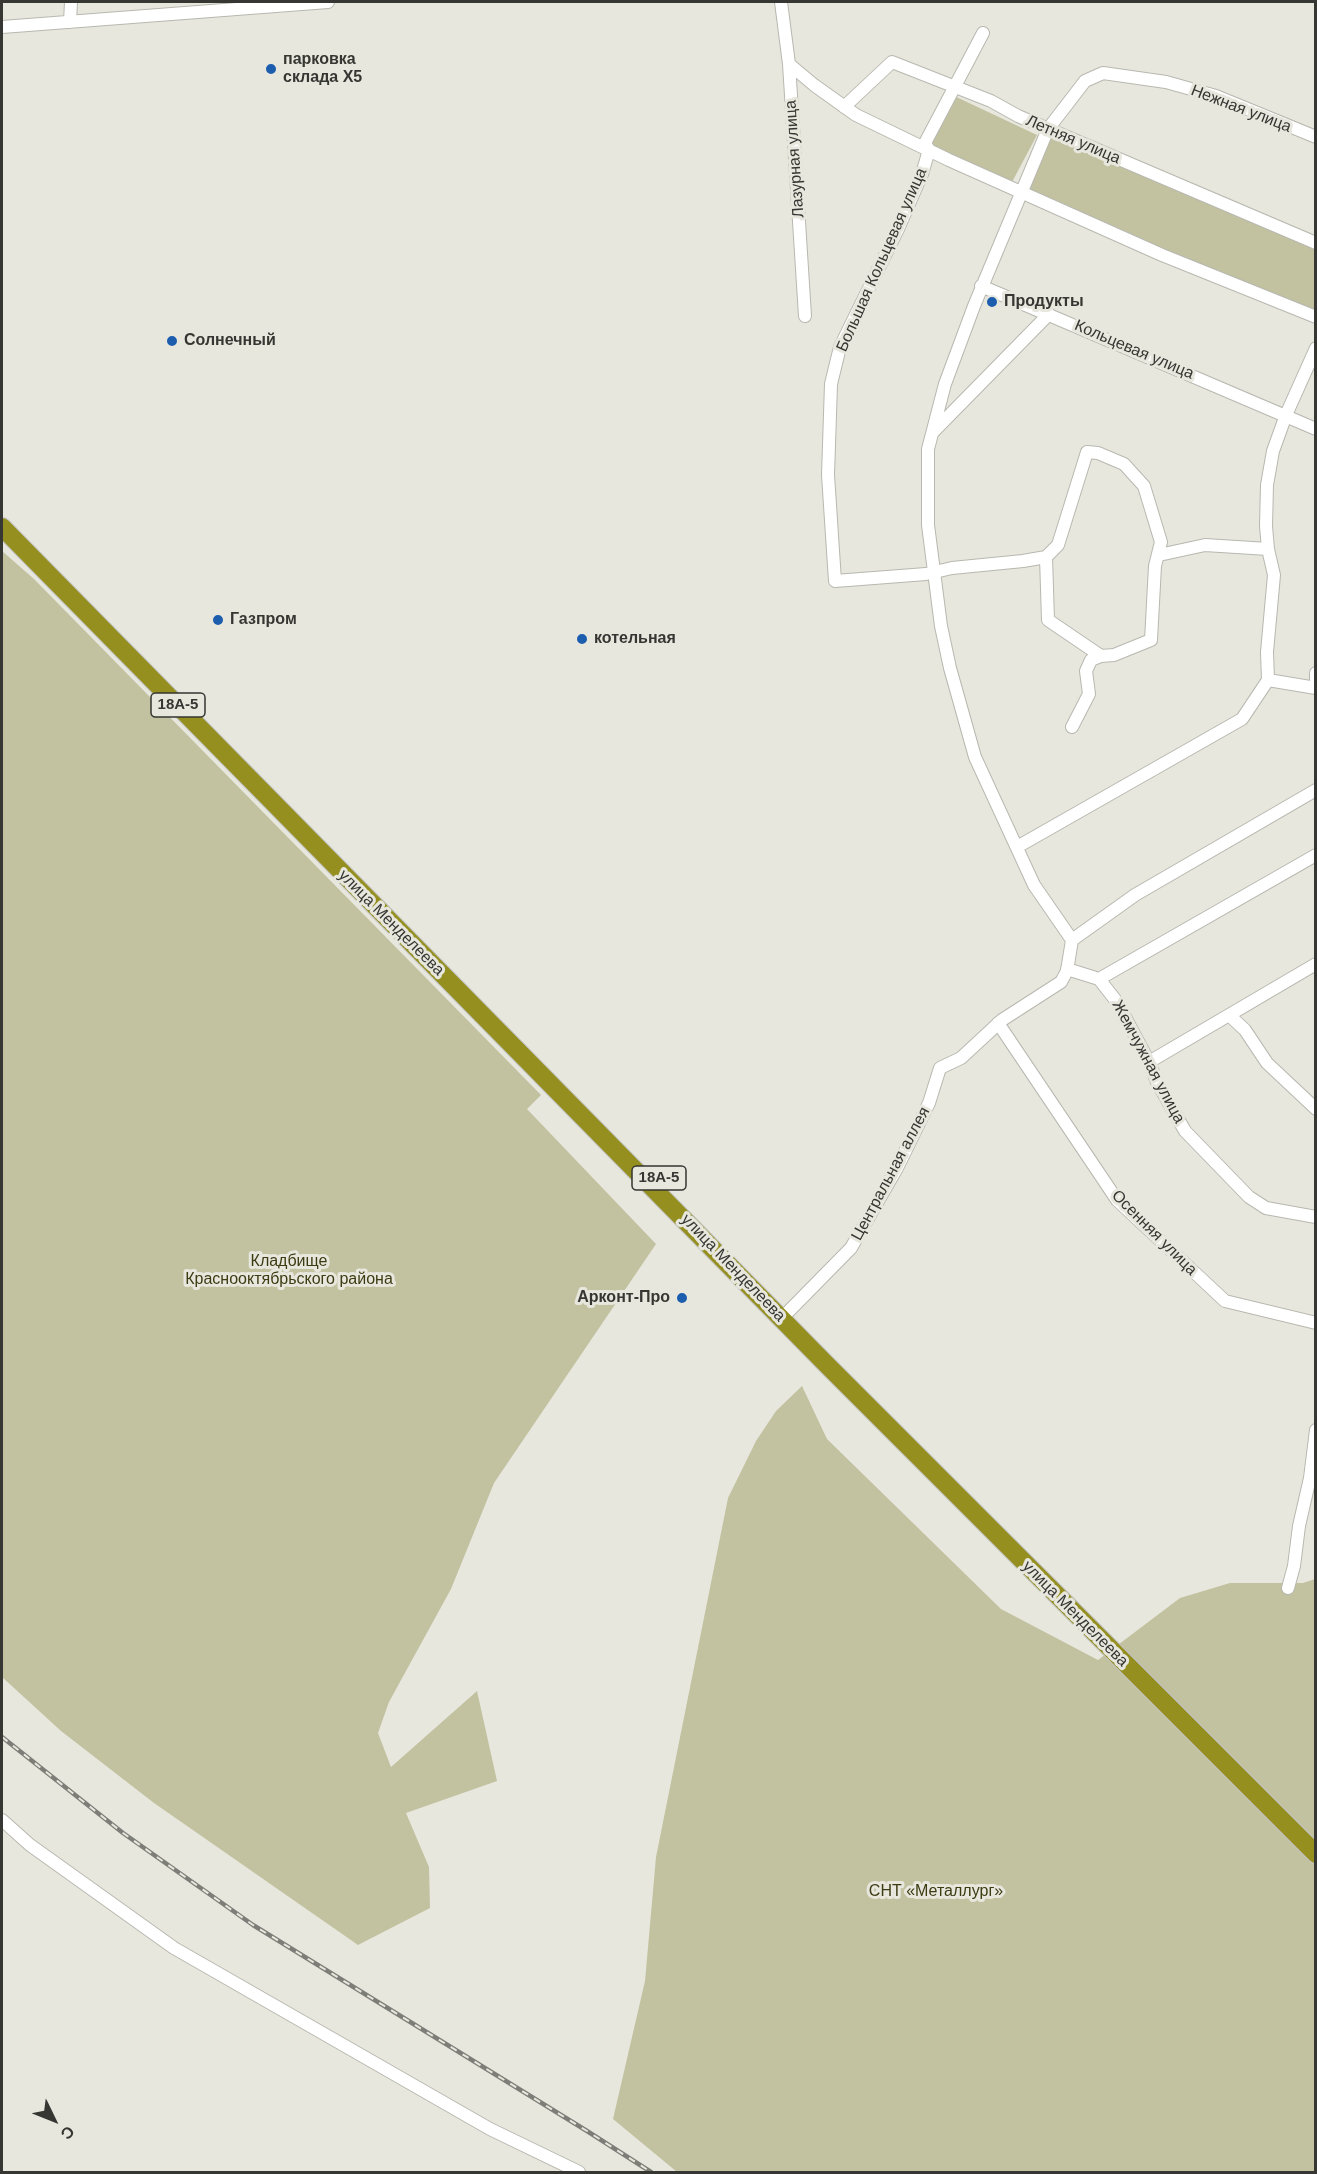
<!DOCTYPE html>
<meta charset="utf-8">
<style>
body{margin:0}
#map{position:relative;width:1317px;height:2174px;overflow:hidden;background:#e7e7de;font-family:Helvetica,sans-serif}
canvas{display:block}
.frame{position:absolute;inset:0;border:3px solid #363632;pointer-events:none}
.north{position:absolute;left:24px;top:2090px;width:60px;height:60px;-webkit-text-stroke:4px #e7e7de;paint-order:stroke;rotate:133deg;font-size:16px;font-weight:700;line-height:24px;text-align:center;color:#363632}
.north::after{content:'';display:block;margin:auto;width:21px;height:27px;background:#363632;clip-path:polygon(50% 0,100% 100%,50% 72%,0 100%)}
</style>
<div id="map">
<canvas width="1317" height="2174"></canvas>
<div class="frame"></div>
<div class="north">С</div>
</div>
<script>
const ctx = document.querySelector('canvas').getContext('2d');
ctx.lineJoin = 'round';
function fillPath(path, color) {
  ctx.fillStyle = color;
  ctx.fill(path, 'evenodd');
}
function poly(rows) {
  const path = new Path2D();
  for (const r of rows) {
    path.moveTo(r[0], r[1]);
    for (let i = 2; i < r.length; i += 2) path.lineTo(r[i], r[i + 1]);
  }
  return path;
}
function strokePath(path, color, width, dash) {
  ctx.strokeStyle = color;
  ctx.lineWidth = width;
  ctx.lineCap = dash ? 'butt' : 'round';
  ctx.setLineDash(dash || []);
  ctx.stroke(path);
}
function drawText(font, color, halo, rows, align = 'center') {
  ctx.font = font + ' Helvetica,sans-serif';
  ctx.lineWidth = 6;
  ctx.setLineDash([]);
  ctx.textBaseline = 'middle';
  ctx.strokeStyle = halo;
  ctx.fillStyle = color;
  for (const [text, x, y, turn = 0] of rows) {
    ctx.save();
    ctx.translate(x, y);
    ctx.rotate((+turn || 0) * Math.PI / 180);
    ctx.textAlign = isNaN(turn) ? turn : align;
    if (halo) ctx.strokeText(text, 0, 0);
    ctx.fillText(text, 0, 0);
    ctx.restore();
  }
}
const green = poly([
 [950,94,1037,135,1011,184,921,144],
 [1050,135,1315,248,1315,314,1026,191],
 [2,551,34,579,541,1095,527,1109,656,1244,494,1483,451,1589,389,1702,378,1733,391,1767,477,1691,497,1781,406,1813,429,1867,430,1908,358,1945,154,1803,61,1731,2,1677],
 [802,1386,827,1439,1001,1609,1098,1660,1180,1598,1230,1583,1303,1583,1315,1579,1315,2172,677,2172,613,2119,645,1981,656,1857,728,1498,756,1441,776,1411]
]);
const minor = poly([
 [781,2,789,64,805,316],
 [70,22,71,2],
 [2,27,328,2],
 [983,33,925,143,929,150,922,174,898,229,840,347,831,384,828,475,835,581,926,574,952,568,1023,561,1046,557],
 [789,64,814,85,856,115,949,160,1162,255,1316,317],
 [844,107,892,62,991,101,1018,116,1316,243],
 [981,286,1316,429],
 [934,431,1049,314],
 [1087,452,1098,453,1124,464,1144,486,1161,542,1155,566,1151,640,1114,655,1101,656,1048,620,1046,557,1058,545,1087,452],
 [1159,555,1205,545,1268,549],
 [1316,673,1316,687],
 [1268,680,1316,688],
 [1072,727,1089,694,1086,671,1091,660,1101,656],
 [1017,847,1242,719,1268,680,1267,652,1274,575,1268,549,1266,526,1267,485,1273,451,1286,415,1316,348],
 [1072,940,1034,885,975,757,950,668,941,626,928,525,928,449,945,384,974,306,1048,129,1085,81,1103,73,1166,82,1216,96,1316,137],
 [1067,969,1099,979,1316,855],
 [1099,979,1117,1002,1149,1062,1157,1082,1185,1131,1249,1197,1266,1208,1316,1217],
 [1229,1015,1245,1030,1267,1063,1316,1109],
 [998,1023,1117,1200,1225,1301,1316,1323],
 [1149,1062,1316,964],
 [789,1311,851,1248,897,1168,929,1103,940,1068,961,1058,1002,1020,1061,982,1067,971,1072,940,1135,895,1316,790],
 [1288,1588,1294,1566,1299,1526,1310,1478,1316,1430],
 [2,1820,30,1845,174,1948,490,2129,579,2172]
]);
const highway = poly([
 [2,527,828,1366,1316,1854]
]);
const rail = poly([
 [2,1737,123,1833,253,1925,587,2131,651,2172]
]);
const markers = [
 [271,69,6,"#1d5dae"],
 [992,302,6,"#1d5dae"],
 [172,341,6,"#1d5dae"],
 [218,620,6,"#1d5dae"],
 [582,639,6,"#1d5dae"],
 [682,1298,6,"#1d5dae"]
];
const shields = [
 [178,705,54],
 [659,1178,54]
];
const shieldNames = [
 ["18А-5",178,705],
 ["18А-5",659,1178]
];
const poiNames = [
 ["парковка",283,60],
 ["склада X5",283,78],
 ["Продукты",1004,302],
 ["Солнечный",184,341],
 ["Газпром",230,620],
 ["котельная",594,639],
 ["Арконт-Про",670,1298,"right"]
];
const streetNames = [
 ["Нежная улица",1241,109,21],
 ["Летняя улица",1073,140,23],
 ["Лазурная улица",795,159,-94],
 ["Большая Кольцевая улица",882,260,-66],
 ["Кольцевая улица",1134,350,23],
 ["улица Менделеева",391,923,45],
 ["Жемчужная улица",1148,1062,62],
 ["Центральная аллея",891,1174,-62],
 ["Осенняя улица",1154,1233,45],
 ["улица Менделеева",733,1268,46],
 ["улица Менделеева",1075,1614,45]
];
const parkNames = [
 ["Кладбище",289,1262],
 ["Краснооктябрьского района",289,1280],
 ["СНТ «Металлург»",936,1892]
];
fillPath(green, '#c2c2a1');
strokePath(minor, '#b8b8b0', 14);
strokePath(highway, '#c3c3c2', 20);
strokePath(minor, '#fff', 12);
strokePath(highway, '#948f1f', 18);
strokePath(rail, '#7e7e78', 4.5);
strokePath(rail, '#e7e7de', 2, [7]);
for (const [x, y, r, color] of markers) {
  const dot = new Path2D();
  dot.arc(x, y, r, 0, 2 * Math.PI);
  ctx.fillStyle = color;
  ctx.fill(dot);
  strokePath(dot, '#e7e7de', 2);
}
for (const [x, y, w] of shields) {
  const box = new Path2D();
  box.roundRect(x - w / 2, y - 12, w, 24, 4.5);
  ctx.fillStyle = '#e7e7de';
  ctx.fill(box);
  strokePath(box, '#363632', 1.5);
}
drawText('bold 15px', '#363632', null, shieldNames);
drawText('bold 16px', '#363632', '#e7e7de', poiNames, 'left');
drawText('16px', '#363632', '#e7e7de', streetNames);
drawText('16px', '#3d3b12', '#e7e7de', parkNames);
</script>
